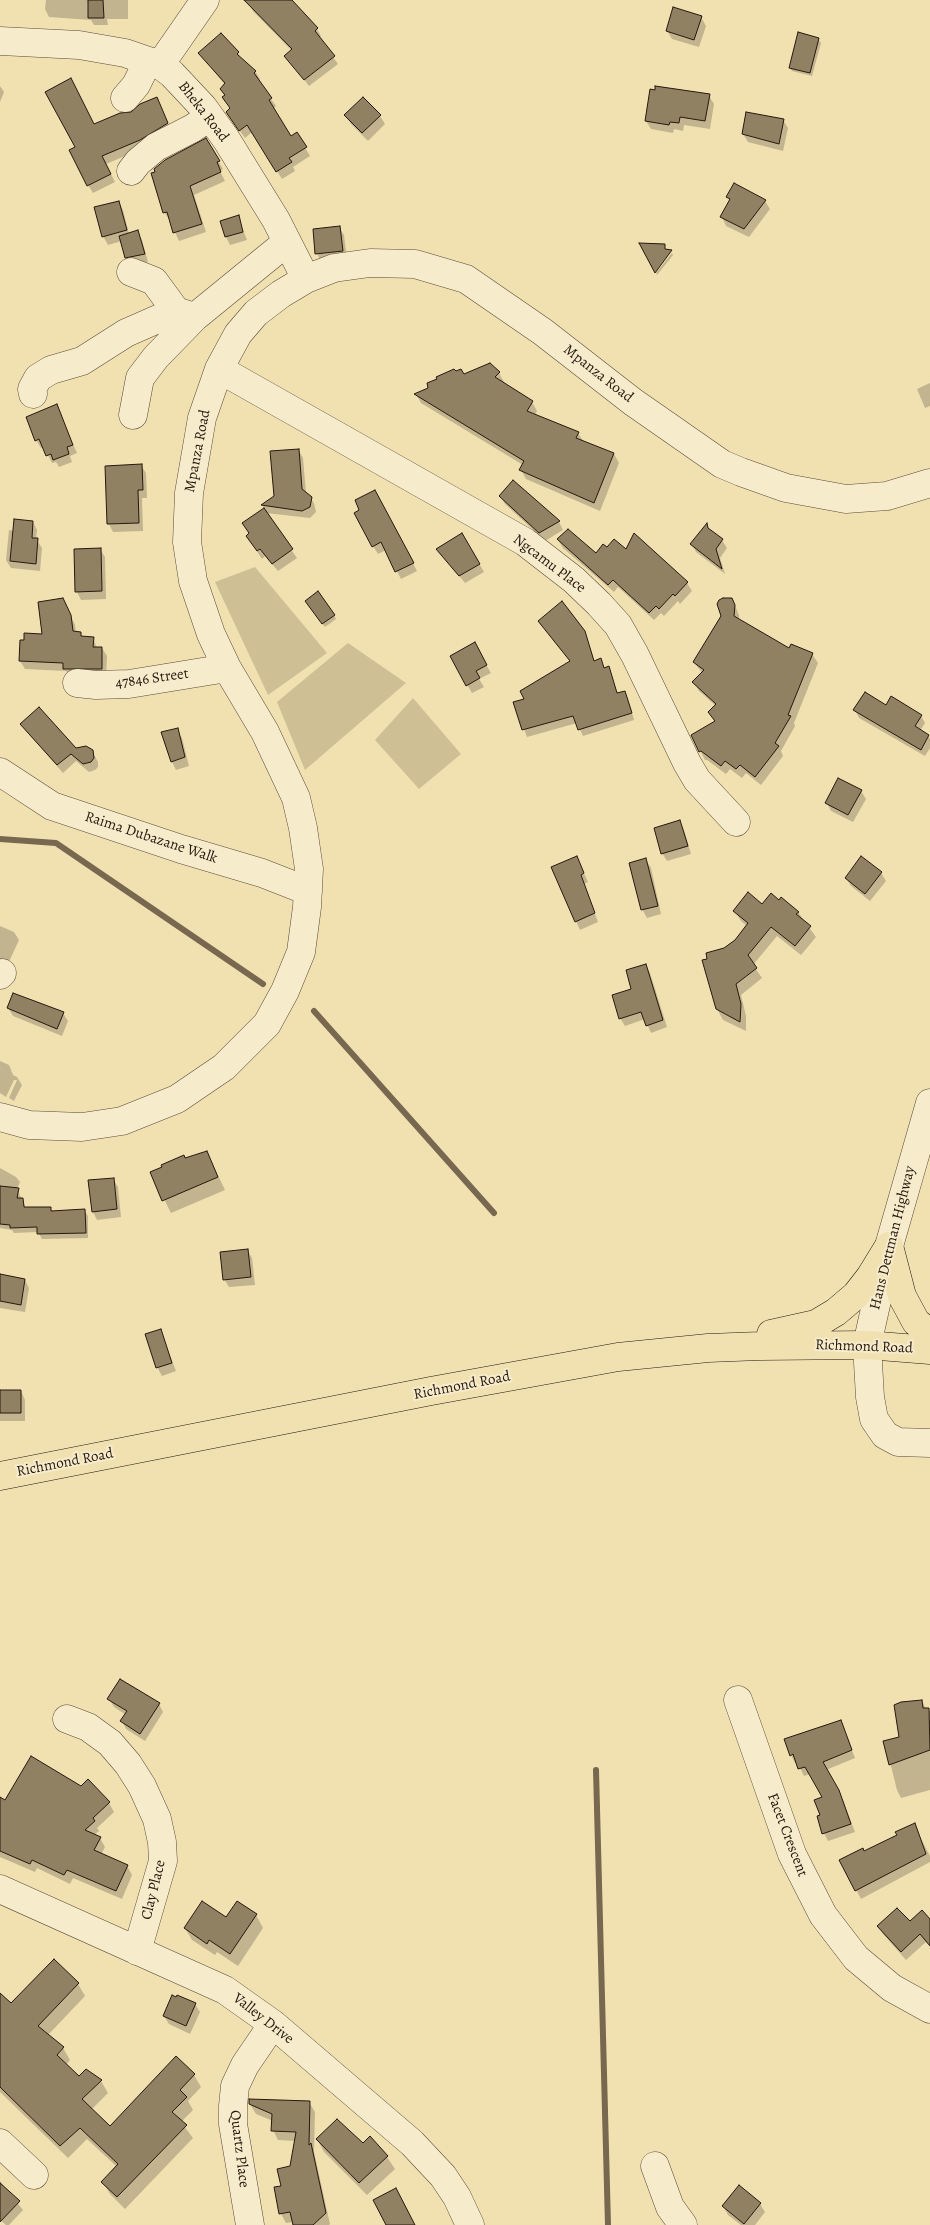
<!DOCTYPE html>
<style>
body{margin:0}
canvas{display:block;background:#f1e1b1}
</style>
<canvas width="930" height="2225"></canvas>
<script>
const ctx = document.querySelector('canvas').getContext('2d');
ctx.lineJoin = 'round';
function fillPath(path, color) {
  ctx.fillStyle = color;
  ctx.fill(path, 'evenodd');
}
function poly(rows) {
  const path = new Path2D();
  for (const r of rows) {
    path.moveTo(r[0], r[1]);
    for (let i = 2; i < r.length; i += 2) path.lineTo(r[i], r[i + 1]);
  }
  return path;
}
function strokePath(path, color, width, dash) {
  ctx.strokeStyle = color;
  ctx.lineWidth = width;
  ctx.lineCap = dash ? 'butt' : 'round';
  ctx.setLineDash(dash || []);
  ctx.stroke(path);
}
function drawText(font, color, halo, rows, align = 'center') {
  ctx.font = font + ' Alegreya,serif';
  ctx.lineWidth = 4;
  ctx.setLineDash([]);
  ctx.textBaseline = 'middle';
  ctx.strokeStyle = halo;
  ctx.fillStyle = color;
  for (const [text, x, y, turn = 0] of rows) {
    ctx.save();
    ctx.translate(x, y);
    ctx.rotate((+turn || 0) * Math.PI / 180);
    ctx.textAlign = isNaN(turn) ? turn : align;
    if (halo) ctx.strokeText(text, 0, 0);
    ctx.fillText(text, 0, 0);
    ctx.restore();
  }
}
const green = poly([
 [255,567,327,653,268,695,215,582],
 [348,643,406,683,305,770,277,702],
 [413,698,461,754,419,789,375,740]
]);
const shadow = poly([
 [46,0,128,0,128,19,107,19,108,25,94,25,91,20,49,17,45,9],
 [253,0,291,0,317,29,321,36,319,38,338,64,309,86,286,56,292,51,253,11,249,4],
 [701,17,706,26,699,47,672,39,667,31],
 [818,39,821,43,812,76,792,71,790,68],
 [199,53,238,53,241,59,255,71,260,79,258,81,276,106,273,109,291,137,297,134,310,156,293,167,295,171,282,179,252,132,245,138,232,120,231,109,221,89,225,85],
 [0,86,4,92,0,102],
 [651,90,709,96,714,104,710,129,684,125,683,131,674,129,673,133,651,129,646,121],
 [157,99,172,132,144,148,106,164,115,182,93,193,88,185,76,147,94,125,131,114],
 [346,116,380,116,385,124,368,141,351,124],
 [783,120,788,128,783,151,748,142,743,134],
 [206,140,223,169,220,171,225,181,194,195,206,232,179,241,170,221,165,213,153,174],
 [735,185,765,201,770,209,749,237,726,226,722,217,730,201,728,197],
 [119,202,123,210,129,234,137,232,142,240,148,262,131,266,122,241,108,245,103,236],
 [238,217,247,240,230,245,226,237],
 [339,227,344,235,347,259,321,262,317,253],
 [672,253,673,255,657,275,656,273],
 [499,373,504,382,503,384,532,402,537,411,535,415,578,433,584,442,614,454,619,463,600,511,526,479,521,470,523,465,421,403,416,394,464,375],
 [930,383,930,406,925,408,917,389],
 [56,406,77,453,70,456,72,462,59,467,56,462,52,463,44,447,41,448,36,440],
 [299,451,303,458,306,493,314,503,316,512,310,518,266,513,297,558,278,571,265,556,262,559,252,544,264,509,263,506,275,497],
 [141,465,146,473,147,498,142,498,143,531,113,532,109,524,106,467],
 [513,482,559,522,563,530,545,541,505,504,500,496],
 [379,500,417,571,401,579,386,550,378,554,373,546],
 [33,522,37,530,36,539,42,548,40,571,11,568,6,560,9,530,14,531],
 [706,525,709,530,722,540,727,548,720,558,725,574,696,552,692,544],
 [462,535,484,572,465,583,438,550],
 [558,540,596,554,607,549,626,551,687,583,692,591,680,604,678,601,664,616,661,613,654,620,618,587,614,592,563,548],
 [100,549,105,557,106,599,81,600,77,592,75,550],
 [732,599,739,615,739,620,789,650,812,654,818,663,794,723,795,726,781,751,783,756,761,785,746,773,742,778,730,769,726,774,707,760,705,760,693,736,715,722,709,712,716,706,699,691,694,682,702,673,694,662],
 [309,605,334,615,336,619,325,627],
 [67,608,75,625,76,633,80,633,83,637,93,638,97,648,102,648,107,656,106,677,69,676,66,671,25,669,20,661],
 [539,621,584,631,595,662,601,660,605,669,608,668,618,694,624,692,628,699,634,720,583,736,577,723,527,737,515,703,526,700,571,662],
 [474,644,491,673,479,679,484,687,472,693,451,657],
 [886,707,921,716,925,723,920,731,930,738,930,748,925,756,859,718,855,710],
 [22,724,75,750,93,753,98,762,98,767,95,770,89,772,76,761,63,773,27,732],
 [177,730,182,738,189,766,176,770,172,762],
 [861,791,866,799,853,822,831,811,827,803],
 [680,822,684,830,691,854,667,861,662,853],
 [577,857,588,882,584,884,598,922,580,930,576,921],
 [646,860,651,868,661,914,647,918,642,909],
 [881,873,886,881,870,901,851,886,846,878],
 [779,901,798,912,816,937,801,955,777,936,753,965,762,978,741,995,746,1016,746,1031,723,1020,717,1009,724,950,736,941,747,926,741,921,735,911],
 [0,926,14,932,19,940,8,964,0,961],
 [646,965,650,973,667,1027,651,1033,645,1019,625,1026,620,1018],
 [8,1008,63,1013,68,1021,62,1036,13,1016],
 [0,1061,9,1065,13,1075,17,1077,22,1085,14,1101,9,1098,17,1080,14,1080,6,1097,0,1093],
 [207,1153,225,1190,171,1213,151,1173],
 [0,1168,16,1177,20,1182,17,1189,26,1208,50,1208,53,1212,84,1210,88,1216,88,1238,42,1239,38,1232,14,1233,12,1230,0,1228],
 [113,1179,118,1187,121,1217,97,1220,93,1212],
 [247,1250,252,1258,255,1285,229,1287,224,1279],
 [0,1275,25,1280,29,1288,25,1312,0,1308],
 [160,1330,176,1371,162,1376,157,1367],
 [0,1391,21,1391,25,1400,25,1421,0,1421],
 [109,1699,159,1704,163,1712,145,1741,126,1729,122,1721,126,1715,114,1707],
 [922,1701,926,1709,930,1711,930,1790,901,1798,897,1790,885,1742,900,1738],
 [841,1722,855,1758,826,1770,843,1800,855,1832,828,1841,824,1833,821,1816,824,1798,810,1774,804,1776,797,1762,795,1763,791,1755],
 [0,1799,5,1801,109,1803,114,1812,97,1828,99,1831,94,1835,100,1838,105,1847,101,1855,127,1866,132,1875,122,1899,73,1878,70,1884,37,1868,35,1872,0,1857],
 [915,1827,930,1856,930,1862,861,1899,841,1861,864,1853],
 [256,1915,263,1928,238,1966,217,1952,215,1955,192,1940,185,1928],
 [930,1921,930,1943,928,1944,926,1942,906,1960,883,1934,878,1926],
 [54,1961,78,1984,85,1996,48,2035,63,2048,70,2060,66,2065,79,2078,86,2071,101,2081,108,2093,91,2110,110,2128,176,2058,194,2075,201,2087,188,2101,193,2110,181,2122,193,2138,125,2209,110,2194,103,2182,117,2167,87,2139,68,2158,0,2092,0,2005,11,2005],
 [195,2004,200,2012,190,2034,169,2024,164,2016],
 [309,2102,315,2112,314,2152,330,2224,329,2225,294,2225,293,2222,286,2223,281,2214,283,2187,291,2167,295,2141,278,2140,273,2130,273,2121,256,2114,250,2104],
 [370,2138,387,2157,395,2169,367,2195,324,2152,317,2139,363,2145],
 [0,2181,23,2210,9,2225,6,2225,0,2220],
 [760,2204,765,2212,755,2225,741,2225,728,2215,723,2206]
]);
const stream = poly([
 [0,839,56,843,263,984],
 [314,1011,494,1213],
 [596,1770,608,2225]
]);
const building = poly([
 [88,0,103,0,104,18,88,18,88,0],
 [244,0,292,0,318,28,315,31,335,56,304,80,284,56,292,49,244,0],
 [673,7,702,16,694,40,666,31,673,7],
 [798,32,819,38,810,73,789,68,798,32],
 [221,33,239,52,237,54,256,71,254,73,272,98,269,100,291,136,297,132,307,147,289,158,292,162,276,172,247,125,239,131,226,112,230,108,222,97,225,95,220,89,225,83,198,53,221,33],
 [71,78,94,124,120,113,131,112,140,104,157,97,168,123,140,140,102,156,111,174,87,186,69,150,75,147,45,92,71,78],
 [655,86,710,94,705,121,680,117,679,123,670,122,669,125,645,121,650,89,655,90,655,86],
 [363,97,381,115,362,133,344,115,363,97],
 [746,112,784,119,779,144,742,134,746,112],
 [206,138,220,161,217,162,221,172,190,186,202,224,173,233,167,212,163,213,151,173,155,172,154,169,165,160,206,138],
 [734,183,766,200,744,229,720,217,730,199,726,197,734,183],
 [119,201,127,230,102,237,94,207,119,201],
 [239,215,243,232,225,237,220,221,239,215],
 [340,226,343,251,315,254,313,229,340,226],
 [138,230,145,254,125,258,119,236,138,230],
 [639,243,665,244,665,249,672,250,655,273,639,243],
 [490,363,500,372,495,377,533,401,527,411,579,432,576,438,614,453,594,503,519,470,524,461,414,394,428,388,427,383,437,379,436,377,454,369,456,371,461,369,464,374,490,363],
 [57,404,73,445,67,447,69,454,53,460,51,454,46,456,39,439,35,441,26,417,57,404],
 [299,449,302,489,312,497,310,507,302,511,261,505,274,496,270,451,299,449],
 [142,464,143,490,138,490,139,523,107,524,105,466,142,464],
 [513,480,560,521,539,533,499,496,513,480],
 [375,490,414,563,395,572,381,542,372,547,354,513,359,510,355,500,375,490],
 [264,508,293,549,272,564,260,549,257,551,246,536,249,533,242,523,264,508],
 [14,519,33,521,32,538,38,538,36,564,10,561,14,519],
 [707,523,708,528,723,539,716,549,722,569,690,544,707,523],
 [568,529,596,553,603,544,607,547,614,539,626,549,634,533,688,582,675,596,673,594,659,609,656,606,649,613,613,580,608,585,557,539,568,529],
 [462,533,480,564,459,576,436,549,462,533],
 [101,548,102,591,75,592,74,549,101,548],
 [318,591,335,615,322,624,305,601,318,591],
 [63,598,71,615,73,631,81,632,81,636,94,637,93,647,102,647,102,669,63,669,63,663,19,661,20,640,24,640,24,633,42,634,38,602,63,598],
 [723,598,732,598,735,605,734,616,789,648,791,644,813,653,788,715,791,716,775,743,779,746,755,777,740,765,736,769,725,761,721,766,701,751,699,752,691,735,715,721,708,712,716,704,692,682,704,670,693,662,721,616,717,604,719,600,723,598],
 [562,601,585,631,594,661,601,658,604,668,609,666,617,693,625,691,632,713,578,730,573,716,522,730,513,702,524,699,520,691,570,661,538,621,562,601],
 [475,642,487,665,476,671,480,678,466,686,450,656,475,642],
 [865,692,886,705,891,696,922,715,915,726,929,735,921,750,853,710,865,692],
 [39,707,76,748,86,746,93,750,94,758,91,762,83,764,71,754,57,765,20,724,39,707],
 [178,728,185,757,171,762,161,732,178,728],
 [838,778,862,790,848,815,825,803,838,778],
 [680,820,688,846,661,854,654,828,680,820],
 [577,856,584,873,581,875,595,913,575,922,551,867,577,856],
 [861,856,882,872,865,894,845,878,861,856],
 [646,858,658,906,641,910,629,863,646,858],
 [748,892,762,904,771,893,779,900,781,897,799,912,796,914,811,926,795,946,771,927,748,955,757,968,736,984,741,1004,740,1022,716,1009,702,960,707,959,706,953,724,948,735,940,748,923,733,911,748,892],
 [646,964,663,1020,646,1026,641,1012,619,1019,612,995,631,989,626,970,646,964],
 [13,993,64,1012,57,1029,7,1008,13,993],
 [207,1151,218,1177,162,1201,150,1172,162,1167,161,1165,184,1155,185,1158,207,1151],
 [114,1178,117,1209,92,1212,88,1180,114,1178],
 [0,1186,19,1188,17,1198,23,1198,24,1207,51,1207,51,1211,85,1209,86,1233,37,1234,37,1227,10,1228,10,1225,0,1224,0,1186],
 [248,1249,251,1277,223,1280,220,1252,248,1249],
 [0,1274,25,1279,21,1305,0,1301,0,1274],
 [161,1329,172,1363,156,1368,145,1334,161,1329],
 [0,1390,21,1390,21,1413,0,1413,0,1390],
 [120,1679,160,1703,140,1734,120,1721,127,1711,107,1699,120,1679],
 [922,1700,923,1708,929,1708,930,1750,889,1765,883,1741,899,1737,894,1705,901,1702,922,1700],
 [841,1720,852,1750,823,1762,839,1790,851,1824,822,1834,817,1816,820,1815,814,1800,822,1797,805,1767,798,1769,793,1754,790,1756,784,1739,841,1720],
 [31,1756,81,1786,88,1779,110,1802,93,1818,95,1821,85,1830,101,1837,94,1850,128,1865,116,1891,67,1870,64,1875,32,1860,30,1864,0,1851,0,1797,5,1800,31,1756],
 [915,1823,926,1854,855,1891,839,1860,863,1848,864,1851,897,1835,895,1832,915,1823],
 [202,1901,226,1917,237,1901,257,1914,230,1954,209,1940,207,1944,184,1928,202,1901],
 [897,1908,910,1921,922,1910,930,1919,930,1946,920,1934,901,1952,877,1926,897,1908],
 [54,1959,79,1983,38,2026,64,2047,57,2055,79,2076,86,2069,102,2080,82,2099,110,2126,176,2056,195,2074,180,2090,187,2097,172,2112,187,2125,117,2197,101,2182,118,2164,80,2128,60,2146,0,2087,0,1993,11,2003,54,1959],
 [172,1995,176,1997,177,1995,196,2003,186,2026,163,2016,172,1995],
 [249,2099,310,2101,309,2145,311,2143,326,2213,313,2225,293,2225,290,2212,279,2214,274,2187,281,2186,277,2169,290,2166,296,2132,271,2131,272,2114,249,2104,249,2099],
 [337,2119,363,2143,370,2136,388,2156,359,2183,316,2139,337,2119],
 [0,2183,20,2201,0,2222,0,2183],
 [739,2185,761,2203,744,2224,722,2206,739,2185],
 [396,2188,415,2225,386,2225,373,2200,396,2188]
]);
const minor = poly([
 [0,41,79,45,125,53,160,65,172,74,203,107,226,139,276,220,306,279],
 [160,65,205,0],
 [125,98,136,85,148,61],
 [131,171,138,162,156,147,193,128,209,117],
 [131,272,154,281,176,311,191,316],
 [219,369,525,542,574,580,599,604,618,625,635,655,687,763,697,780,736,822],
 [33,394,32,389,38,378,51,370,82,361,126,333,176,311],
 [133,415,140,378,156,357,195,317,287,242],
 [77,683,96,685,129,684,227,668],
 [0,772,52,806,181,849,262,873,308,891],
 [0,975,2,973],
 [930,1103,889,1246,867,1345,870,1397,874,1419,885,1435,898,1442,930,1443],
 [0,1117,29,1125,82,1127,122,1121,177,1099,224,1067,267,1024,285,991,301,952,307,907,309,869,303,828,296,798,265,732,227,668,211,634,193,581,187,542,189,493,202,418,219,369,238,334,256,313,281,294,306,279,334,268,370,263,415,264,466,279,543,332,633,402,722,464,741,472,786,488,846,499,887,496,930,483],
 [738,1700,792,1854,823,1915,856,1958,892,1988,930,2009],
 [67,1719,88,1727,110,1743,128,1764,142,1786,157,1819,162,1842,163,1861,137,1951],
 [0,1889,225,1990,273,2024,412,2143,443,2176,457,2197,470,2225],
 [0,2143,34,2175],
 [655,2166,670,2207,683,2225],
 [250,2225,233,2124,233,2106,235,2086,245,2065,273,2024]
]);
const highway = poly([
 [889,1246,902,1296,916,1322,930,1333],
 [771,1334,816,1324,836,1312,856,1295,870,1277,889,1246],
 [0,1476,431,1391,618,1357,708,1348,760,1346,867,1345,930,1350]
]);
const streetNames = [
 ["Bheka Road",203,112,52],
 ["Mpanza Road",598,374,38],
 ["Mpanza Road",198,451,-79],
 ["Ngcamu Place",549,564,37],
 ["47846 Street",152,679,-8],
 ["Raima Dubazane Walk",151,838,18],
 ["Hans Dettman Highway",893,1238,-76],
 ["Richmond Road",864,1347,2],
 ["Richmond Road",462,1386,-11],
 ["Richmond Road",65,1463,-11],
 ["Facet Crescent",787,1835,69],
 ["Clay Place",154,1890,-76],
 ["Valley Drive",263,2019,38],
 ["Quartz Place",239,2149,83]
];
fillPath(green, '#cfbf95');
fillPath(shadow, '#0003');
strokePath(stream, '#77684f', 6);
fillPath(building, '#908163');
strokePath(building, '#27180f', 1);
strokePath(minor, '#5a4a38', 29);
strokePath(highway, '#27180f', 29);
strokePath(minor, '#f6eccc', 28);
strokePath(highway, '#f1e1b1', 28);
drawText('15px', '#27180f', '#f6eccc', streetNames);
</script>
